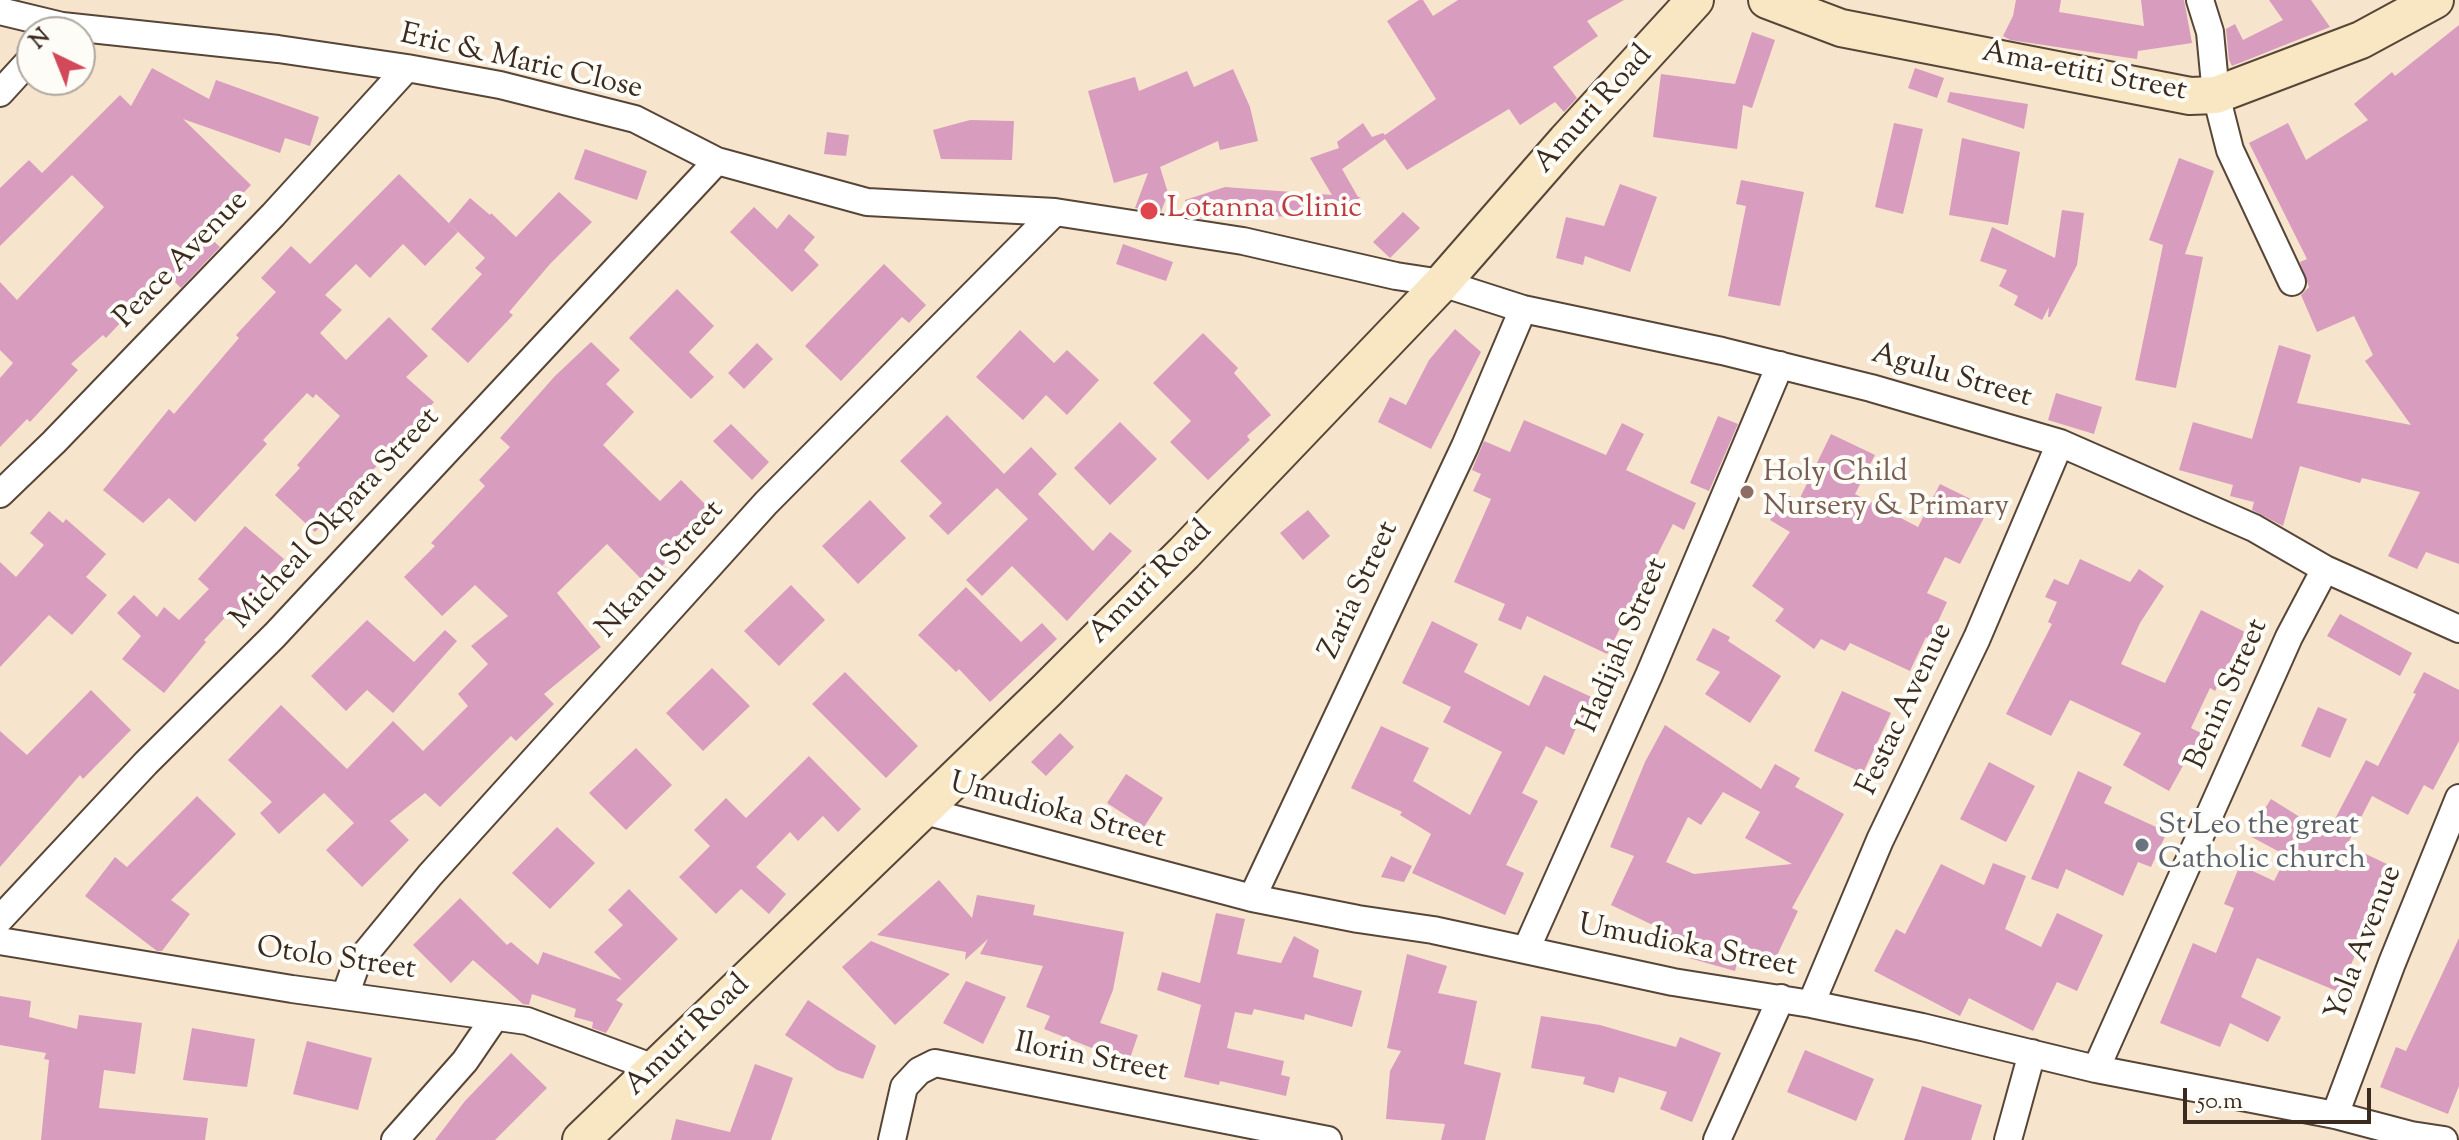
<!DOCTYPE html>
<style>
body{margin:0}
#map{position:relative;width:2459px;height:1140px;overflow:hidden;background:#f7e4cd;font-family:"Sorts Mill Goudy",serif}
canvas{display:block}
.north{position:absolute;left:16px;top:16px;width:80px;height:80px;box-sizing:border-box;background:#fdfcf7;border:2px solid #afa8a0;border-radius:50%;rotate:317deg;font-size:22px;font-weight:700;line-height:32px;text-align:center;color:#3b2a1e}
.north::after{content:'';display:block;margin:auto;width:28px;height:36px;background:#d1495b;clip-path:polygon(50% 0,100% 100%,50% 72%,0 100%)}
.scale{position:absolute;left:2183px;top:1088px;width:188px;height:36px;box-sizing:border-box;border:4px solid #3b2a1e;border-top:0;padding-left:10px;font-size:24px;line-height:28px;white-space:nowrap;color:#3b2a1e;-webkit-text-stroke:6px #fdfcf7;paint-order:stroke}
</style>
<div id="map">
<canvas width="2459" height="1140"></canvas>
<div class="north">N</div>
<div class="scale">50 m</div>
</div>
<script>
const ctx = document.querySelector('canvas').getContext('2d');
ctx.lineJoin = 'round';
function fillPath(path, color) {
  ctx.fillStyle = color;
  ctx.fill(path, 'evenodd');
}
function poly(rows) {
  const path = new Path2D();
  for (const r of rows) {
    path.moveTo(r[0], r[1]);
    for (let i = 2; i < r.length; i += 2) path.lineTo(r[i], r[i + 1]);
  }
  return path;
}
function strokePath(path, color, width, dash) {
  ctx.strokeStyle = color;
  ctx.lineWidth = width;
  ctx.lineCap = dash ? 'butt' : 'round';
  ctx.setLineDash(dash || []);
  ctx.stroke(path);
}
function drawText(font, color, halo, rows, align = 'center') {
  ctx.font = font + ' "Sorts Mill Goudy",serif';
  ctx.lineWidth = 8;
  ctx.setLineDash([]);
  ctx.textBaseline = 'middle';
  ctx.strokeStyle = halo;
  ctx.fillStyle = color;
  for (const [text, x, y, turn = 0] of rows) {
    ctx.save();
    ctx.translate(x, y);
    ctx.rotate((+turn || 0) * Math.PI / 180);
    ctx.textAlign = isNaN(turn) ? turn : align;
    if (halo) ctx.strokeText(text, 0, 0);
    ctx.fillText(text, 0, 0);
    ctx.restore();
  }
}
const building = poly([
 [1419,0,1423,0,1433,16,1458,0,1624,0,1587,21,1598,36,1553,67,1577,98,1564,112,1555,102,1520,125,1509,109,1407,170,1385,139,1342,169,1358,197,1361,197,1324,220,1227,212,1206,219,1191,217,1185,200,1225,187,1332,195,1310,158,1339,148,1337,142,1363,123,1372,137,1383,133,1385,135,1436,99,1387,21],
 [2016,0,2061,0,2059,12,2144,26,2141,0,2184,0,2192,43,2138,51,2137,59,2010,40,2003,36,2013,16],
 [2269,0,2311,0,2330,27,2232,66,2229,60,2226,29,2235,24,2243,40,2283,20],
 [2459,25,2459,564,2426,552,2417,569,2388,556,2420,492,2362,478,2360,483,2300,466,2283,526,2252,510,2254,502,2230,496,2233,485,2179,470,2193,422,2252,439,2279,345,2311,355,2297,403,2411,425,2365,361,2373,355,2354,316,2317,332,2301,295,2309,287,2300,262,2307,259,2249,143,2288,123,2306,160,2368,120,2354,104,2392,72,2395,76],
 [1752,32,1775,40,1752,108,1743,105,1737,149,1653,137,1661,74,1735,84],
 [152,68,209,99,216,80,319,117,310,146,285,138,280,153,183,119,251,185,205,233,220,247,181,288,167,274,106,338,103,335,71,364,78,370,30,422,27,419,0,447,0,378,13,363,0,350,0,282,17,300,104,207,72,175,0,246,0,188,29,160,42,173,120,95,131,106],
 [1915,68,1944,78,1937,98,1908,88],
 [1233,69,1250,107,1258,141,1220,150,1218,141,1160,167,1168,193,1161,212,1135,208,1148,173,1114,183,1088,91,1135,77,1139,91,1187,71,1194,87],
 [1950,92,2028,104,2024,129,1947,102],
 [970,120,1014,121,1012,160,941,159,933,130],
 [1894,123,1923,129,1903,214,1875,207],
 [827,132,849,135,846,156,824,154],
 [1962,138,2020,152,2008,225,1949,215],
 [585,149,647,171,637,200,574,179],
 [2179,158,2214,171,2185,254,2203,257,2176,388,2135,380,2163,245,2149,240],
 [399,174,458,232,425,266,403,244,370,278,356,264,325,295,342,310,320,333,346,360,389,317,428,356,406,377,434,402,365,479,373,486,349,512,341,505,315,532,275,495,300,468,297,465,340,416,316,394,313,398,307,393,263,440,267,444,195,522,169,498,143,523,103,490,169,409,174,414,239,338,236,335,276,292,261,278,291,246,310,264],
 [1741,180,1804,192,1780,306,1728,296,1746,206,1736,204],
 [1620,184,1657,197,1630,272,1585,256,1583,265,1556,258,1566,217,1604,226],
 [559,192,592,222,550,264,509,312,513,315,468,363,431,329,482,274,475,268,485,258,449,223,470,198,490,215,491,213,516,237],
 [754,207,777,229,789,214,815,237,804,250,819,265,792,292,730,232],
 [2062,210,2084,213,2077,265,2050,317,2048,317,2049,307,2042,320,2014,305,2018,296,1999,286,2007,270,1980,261,1992,227,2055,258],
 [1403,212,1420,228,1390,258,1373,242],
 [1123,244,1173,262,1166,281,1116,264],
 [884,264,926,305,909,323,902,317,841,381,805,346],
 [677,289,714,326,689,352,714,377,691,399,629,338],
 [1455,329,1481,352,1431,449,1378,422,1390,397,1406,405,1429,360],
 [1020,330,1054,363,1067,350,1099,380,1067,415,1046,395,1023,420,976,377],
 [1203,333,1238,368,1234,373,1271,415,1247,436,1250,440,1208,480,1170,442,1191,421,1153,383],
 [591,342,620,370,606,384,634,412,603,445,660,501,681,480,719,518,672,564,668,560,645,583,607,544,557,593,601,647,544,694,554,704,516,741,511,736,440,807,425,793,390,821,409,840,362,887,326,850,354,823,324,793,279,834,260,813,272,802,228,760,281,705,347,769,393,721,423,751,468,706,458,694,488,664,471,646,508,616,475,585,442,616,404,577,435,546,431,543,485,486,479,480,510,447,500,438,555,376],
 [757,343,773,359,744,389,728,373],
 [2056,393,2102,407,2094,434,2048,420],
 [947,415,1004,474,1031,447,1057,474,1038,494,1093,551,1110,532,1132,551,1067,621,1012,566,982,596,966,580,1028,519,997,488,948,535,929,516,942,503,900,461],
 [1718,416,1738,424,1709,491,1690,483],
 [1524,420,1606,455,1622,423,1644,434,1626,470,1696,503,1684,530,1673,524,1607,654,1527,616,1521,630,1498,620,1505,604,1454,582,1491,499,1473,491,1481,474,1472,470,1484,441,1510,452],
 [1120,422,1157,459,1110,505,1074,468],
 [731,424,769,462,752,480,713,441],
 [1831,434,1875,455,1855,494,1918,527,1940,484,1989,508,1960,564,1945,557,1927,593,1947,602,1930,639,1926,637,1910,671,1850,643,1845,651,1821,639,1814,649,1775,621,1784,609,1752,586,1790,532,1770,520,1787,494,1798,502],
 [870,500,906,538,858,584,822,546],
 [1308,510,1330,536,1303,560,1280,533],
 [49,511,63,523,66,519,106,554,86,577,107,595,72,635,49,615,0,667,0,562,16,577,44,545,30,533],
 [245,526,284,559,238,614,233,609,204,640,206,642,164,693,122,659,141,636,117,613,134,595,157,617,164,607,179,620,209,589,198,579],
 [2080,559,2130,582,2139,569,2164,586,2140,623,2121,664,2165,683,2201,610,2245,632,2215,691,2210,688,2191,728,2201,733,2169,791,2123,765,2141,733,2070,700,2051,736,2006,714,2052,624,2048,622,2057,602,2045,597,2054,579,2068,585],
 [791,585,825,620,779,666,744,631],
 [966,587,1021,642,1042,623,1057,639,990,702,959,669,956,672,918,635],
 [2340,614,2412,653,2400,676,2327,636],
 [367,620,414,662,445,630,457,641,393,713,367,690,346,711,311,676],
 [1432,621,1478,644,1464,672,1529,706,1544,675,1600,701,1587,730,1577,726,1564,755,1546,746,1522,793,1538,801,1506,865,1524,873,1505,915,1412,873,1431,834,1400,815,1402,812,1351,788,1381,726,1429,748,1413,781,1470,815,1502,752,1443,722,1451,707,1402,683],
 [1713,628,1730,637,1728,641,1781,676,1750,723,1705,694,1720,672,1696,660],
 [712,668,750,706,703,751,666,713],
 [845,672,918,746,886,778,812,704],
 [2424,672,2459,690,2459,741,2433,790,2424,785,2408,815,2372,796,2347,845,2393,867,2364,927,2367,928,2339,992,2257,958,2241,997,2281,1017,2268,1042,2230,1023,2220,1047,2160,1023,2193,943,2216,953,2234,908,2224,904,2240,865,2274,881,2287,856,2248,835,2271,799,2327,834,2366,760,2378,766,2416,694,2413,693],
 [91,690,131,730,83,779,80,775,0,867,0,731,27,755],
 [1842,691,1891,713,1863,773,1814,751],
 [2318,707,2347,719,2330,758,2301,746],
 [1665,725,1761,789,1775,764,1800,778,1795,787,1844,814,1792,908,1798,911,1772,966,1740,951,1735,971,1689,958,1653,933,1657,927,1611,905,1634,856,1610,847,1645,762],
 [1723,792,1760,812,1745,838,1792,864,1694,874,1666,862,1688,817,1701,825],
 [1060,733,1074,747,1046,776,1031,762],
 [636,748,672,785,626,830,589,793],
 [809,756,861,809,838,832,823,816,798,841,790,832,756,867,786,894,769,914,741,889,716,914,679,877,710,846,694,830,726,798,746,818],
 [1989,762,2035,786,2006,842,1960,819],
 [2078,771,2112,787,2104,803,2167,832,2151,867,2138,862,2123,896,2066,869,2058,889,2031,879],
 [1126,774,1163,798,1144,827,1107,803],
 [197,796,236,834,171,900,190,914,162,951,157,951,85,896,115,857,127,867],
 [557,827,595,863,550,909,512,873],
 [1391,856,1412,866,1404,882,1381,877],
 [1993,863,2026,876,2005,929,2041,947,2057,913,2103,935,2077,991,2057,982,2033,1031,1969,998,1960,1016,1874,971,1896,929,1905,934,1941,864,1984,885],
 [939,880,972,918,977,895,1035,905,1033,915,1124,932,1113,990,1100,1023,1138,1035,1128,1064,1101,1055,1102,1052,1044,1029,1050,1016,1026,1007,1043,966,980,954,988,939,965,960,966,952,877,935],
 [629,889,678,939,616,1000,623,1004,606,1033,592,1028,593,1022,574,1017,576,1009,532,994,529,1005,523,1004,473,960,451,983,413,945,460,898,507,945,511,942,538,965,543,952,622,980,594,952,623,925,608,910],
 [1216,913,1245,919,1237,954,1281,963,1294,936,1319,950,1313,977,1362,991,1352,1027,1305,1014,1304,1020,1254,1009,1252,1015,1235,1012,1227,1048,1284,1061,1281,1075,1290,1077,1286,1096,1220,1081,1219,1085,1184,1077,1201,1005,1157,990,1162,972,1200,983],
 [2459,938,2459,1086,2448,1114,2380,1087,2396,1047,2406,1051],
 [871,941,950,974,895,1025,842,967],
 [1407,954,1447,966,1438,993,1477,1001,1464,1064,1501,1073,1485,1140,1441,1140,1445,1124,1386,1119,1390,1071,1401,1051,1387,1048],
 [966,981,1006,997,983,1044,943,1023],
 [0,996,31,1001,29,1017,77,1029,79,1015,142,1023,135,1074,104,1070,99,1108,208,1118,205,1140,41,1140,49,1060,44,1059,46,1053,0,1045],
 [808,1000,876,1046,863,1079,837,1070,785,1035],
 [1541,1016,1600,1025,1676,1047,1680,1037,1721,1053,1692,1122,1660,1109,1667,1092,1619,1077,1614,1093,1583,1084,1585,1077,1531,1068],
 [192,1028,255,1039,247,1087,183,1080],
 [307,1041,372,1058,358,1110,293,1094],
 [1805,1050,1874,1079,1856,1121,1787,1092],
 [511,1053,547,1088,495,1140,435,1140,465,1101],
 [755,1064,793,1078,771,1140,671,1140,676,1119,730,1132],
 [1922,1086,1982,1105,1971,1140,1904,1140]
]);
const street = poly([
 [2200,0,2210,32,2216,95,2230,150,2292,282],
 [0,11,62,26,278,49,407,68,500,85,635,119,717,161,867,202,1055,212,1243,241,1396,276,1442,283,1523,309,1722,351,1871,388,2060,443,2254,528,2325,569,2459,629],
 [0,93,32,58],
 [0,494,54,442,273,215,407,68],
 [921,810,1252,898,1358,919,1433,930,1673,982,1811,1004,1922,1027,2096,1069,2335,1115,2411,1135,2444,1140],
 [1252,898,1465,446,1523,309],
 [0,919,146,763,275,635,717,161],
 [0,941,292,989,527,1021,657,1069],
 [1526,950,1649,675,1780,365],
 [345,996,356,965,430,875,766,503,1055,212],
 [1811,1004,1880,840,1977,638,2060,443],
 [2096,1069,2289,637,2325,569],
 [2335,1115,2392,963,2459,798],
 [395,1140,465,1061,495,1017],
 [892,1140,904,1087,919,1071,935,1063,1328,1140],
 [1717,1140,1781,998],
 [2008,1140,2032,1053]
]);
const secondary = poly([
 [1767,0,1841,28,2190,96,2216,95,2361,40,2435,0],
 [581,1140,1046,691,1184,553,1442,283,1566,141,1695,0]
]);
const markers = [
 [1149,211,10,"#e0444e"],
 [1747,492,8,"#8d6e63"],
 [2142,845,8,"#6b7280"]
];
const streetNames = [
 ["Eric & Maric Close",521,64,13],
 ["Ama-etiti Street",2084,74,11],
 ["Amuri Road",1595,111,-48],
 ["Peace Avenue",183,261,-46],
 ["Agulu Street",1951,378,16],
 ["Micheal Okpara Street",337,520,-47],
 ["Nkanu Street",662,571,-48],
 ["Amuri Road",1152,584,-45],
 ["Zaria Street",1361,591,-65],
 ["Hadijah Street",1625,646,-67],
 ["Benin Street",2229,695,-66],
 ["Festac Avenue",1907,710,-65],
 ["Umudioka Street",1057,813,15],
 ["Yola Avenue",2366,944,-69],
 ["Umudioka Street",1687,948,11],
 ["Otolo Street",336,961,8],
 ["Amuri Road",689,1037,-44],
 ["Ilorin Street",1091,1060,11]
];
const healthNames = [
 ["Lotanna Clinic",1167,211]
];
const educationNames = [
 ["Holy Child",1763,475],
 ["Nursery & Primary",1763,509]
];
const worshipNames = [
 ["St Leo the great",2158,828],
 ["Catholic church",2158,862]
];
fillPath(building, '#d89cbe');
strokePath(street, '#574638', 30);
strokePath(secondary, '#574638', 40);
strokePath(street, '#fff', 26);
strokePath(secondary, '#f9e7c3', 36);
for (const [x, y, r, color] of markers) {
  const dot = new Path2D();
  dot.arc(x, y, r, 0, 2 * Math.PI);
  ctx.fillStyle = color;
  ctx.fill(dot);
  strokePath(dot, '#fdfcf7', 3);
}
drawText('30px', '#3b2a1e', '#fdfcf7', streetNames);
drawText('30px', '#be3a42', '#fdfcf7', healthNames, 'left');
drawText('30px', '#785e54', '#fdfcf7', educationNames, 'left');
drawText('30px', '#5b616d', '#fdfcf7', worshipNames, 'left');
</script>
